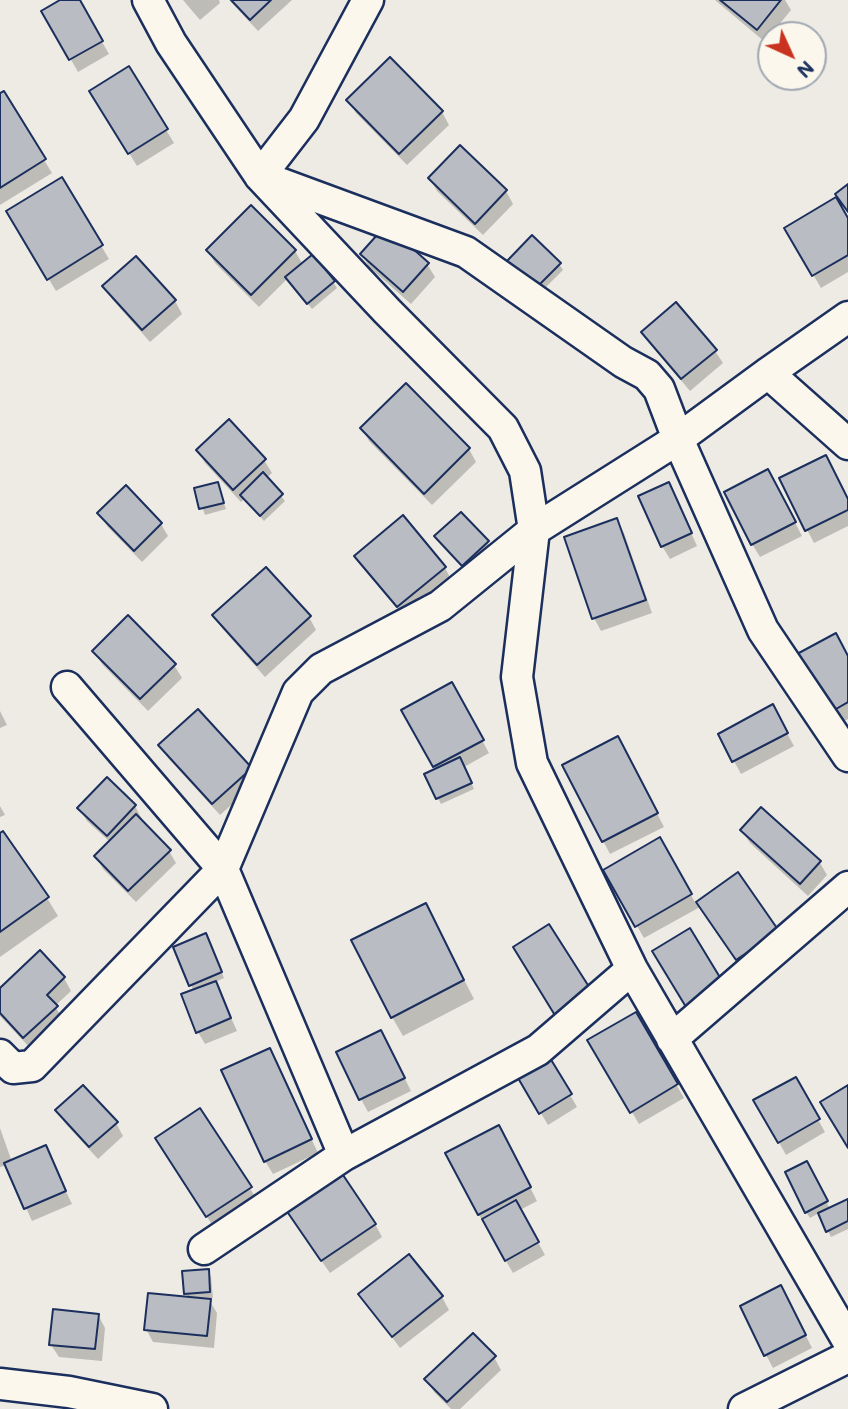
<!DOCTYPE html>
<style>
body{margin:0}
#map{position:relative;width:848px;height:1409px;overflow:hidden;background:#eeebe4;font-family:Mali,sans-serif}
canvas{display:block}
.north{position:absolute;left:757px;top:21px;width:70px;height:70px;box-sizing:border-box;background:#fbf7ec;border:2px solid #a1a7b3;border-radius:50%;rotate:135deg;font-size:19px;font-weight:700;line-height:28px;text-align:center;color:#1b2f5e}
.north::after{content:'';display:block;margin:auto;width:24px;height:32px;background:#c8321e;clip-path:polygon(50% 0,100% 100%,50% 72%,0 100%)}
</style>
<div id="map">
<canvas width="848" height="1409"></canvas>
<div class="north">N</div>
</div>
<script>
const ctx = document.querySelector('canvas').getContext('2d');
ctx.lineJoin = 'round';
function fillPath(path, color) {
  ctx.fillStyle = color;
  ctx.fill(path, 'evenodd');
}
function poly(rows) {
  const path = new Path2D();
  for (const r of rows) {
    path.moveTo(r[0], r[1]);
    for (let i = 2; i < r.length; i += 2) path.lineTo(r[i], r[i + 1]);
  }
  return path;
}
function strokePath(path, color, width, dash) {
  ctx.strokeStyle = color;
  ctx.lineWidth = width;
  ctx.lineCap = dash ? 'butt' : 'round';
  ctx.setLineDash(dash || []);
  ctx.stroke(path);
}
const shadow = poly([
 [64,0,78,0,109,54,78,72,44,12],
 [183,0,219,0,220,3,200,20],
 [229,0,292,0,258,31],
 [715,0,785,0,791,10,765,42],
 [128,68,174,143,137,166,99,104],
 [3,93,52,173,0,205,0,95],
 [348,100,442,112,449,125,407,165,356,113],
 [460,147,506,191,513,204,483,235,437,191,430,179],
 [61,179,109,259,56,291,8,212],
 [848,222,848,272,821,288,786,228],
 [208,251,295,251,303,265,333,282,337,288,312,309,288,278,259,307,215,263],
 [362,254,427,264,435,277,411,304,369,267],
 [509,261,559,264,563,270,539,294],
 [104,286,175,301,182,314,150,342,112,299],
 [644,332,715,351,723,363,690,391,651,345],
 [406,385,469,449,476,462,432,505,369,441,362,428],
 [198,450,264,460,272,473,266,478,285,501,264,521,244,499,241,502,205,463],
 [781,479,848,501,848,526,814,543],
 [217,484,226,509,205,515,196,490],
 [775,484,802,536,760,557,752,544],
 [675,497,697,546,670,559,662,546],
 [99,513,161,524,168,536,142,562,107,526],
 [403,517,445,568,452,581,406,619,364,569,357,556],
 [617,521,624,533,652,613,601,631,594,618],
 [436,537,487,542,491,548,467,571],
 [214,616,309,617,316,630,265,677,222,628],
 [94,651,174,665,182,678,148,711,102,664],
 [848,658,848,719,837,725,830,712],
 [451,684,489,753,464,767,474,789,441,804,426,775,437,770,403,711],
 [0,711,7,725,0,728],
 [198,711,258,781,220,815,168,758,160,745],
 [779,719,794,746,741,774,720,735],
 [625,751,664,827,610,854,564,766],
 [107,779,135,806,142,819,140,821,169,851,176,863,136,902,103,869,96,856,110,842,87,821,79,808],
 [0,806,5,815,0,817],
 [761,809,820,863,827,875,808,896,750,843,742,831],
 [0,835,47,898,58,916,0,957],
 [660,840,696,904,738,874,777,932,745,972,700,907,644,938,605,871],
 [435,923,474,999,403,1036,392,1017],
 [209,941,224,978,215,982,237,1031,205,1044,198,1032,194,991,191,985],
 [40,953,64,978,71,991,55,1006,63,1020,32,1050,0,1016,0,990],
 [635,1014,684,1098,639,1124,590,1040],
 [388,1045,411,1091,368,1112,361,1099],
 [550,1060,577,1107,548,1125,520,1078],
 [276,1063,318,1153,273,1174,265,1161],
 [795,1079,825,1132,786,1155,756,1101],
 [58,1111,116,1123,123,1136,98,1159,65,1123],
 [200,1111,258,1201,215,1229,164,1151],
 [0,1128,12,1162,45,1148,72,1204,32,1221,7,1165,0,1167],
 [506,1140,537,1201,520,1210,545,1255,513,1273,479,1215,448,1153],
 [807,1163,830,1209,848,1201,848,1229,831,1237,819,1213,810,1218,806,1212],
 [295,1223,375,1224,382,1237,330,1273],
 [208,1271,211,1277,213,1298,208,1298,217,1313,214,1348,153,1342,146,1329,188,1299,186,1294],
 [360,1294,442,1297,449,1310,400,1348],
 [788,1300,812,1348,773,1368,766,1355],
 [98,1315,105,1328,102,1361,59,1357,51,1345],
 [494,1357,501,1370,460,1409,451,1409,434,1392,427,1379]
]);
const building = poly([
 [60,0,80,0,103,41,69,60,41,11,60,0],
 [231,0,271,0,250,20,231,0],
 [720,0,781,0,757,30,720,0],
 [390,57,443,111,399,154,346,100,390,57],
 [129,66,168,129,128,154,89,91,129,66],
 [4,91,46,159,0,188,0,93,4,91],
 [460,145,507,190,475,224,428,178,460,145],
 [62,177,103,245,47,280,6,211,62,177],
 [848,184,848,212,835,194,848,184],
 [836,197,848,218,848,255,812,276,784,228,836,197],
 [251,205,296,250,251,295,206,250,251,205],
 [386,225,429,263,403,292,360,254,386,225],
 [532,235,561,263,535,289,507,261,532,235],
 [313,254,335,281,307,304,285,277,313,254],
 [136,256,176,300,142,330,102,286,136,256],
 [676,302,717,350,681,379,641,332,676,302],
 [406,383,470,448,424,494,360,428,406,383],
 [229,419,266,459,233,490,196,450,229,419],
 [826,455,848,499,848,510,805,531,779,478,826,455],
 [768,469,796,522,751,545,724,492,768,469],
 [263,472,283,494,260,516,240,495,263,472],
 [218,482,224,503,199,509,194,488,218,482],
 [669,482,692,533,661,547,638,496,669,482],
 [126,485,162,523,134,551,97,513,126,485],
 [461,512,489,541,462,566,434,536,461,512],
 [403,515,446,567,397,607,354,556,403,515],
 [617,518,646,600,592,619,564,537,617,518],
 [266,567,311,616,257,665,212,615,266,567],
 [128,615,176,664,140,699,92,651,128,615],
 [836,633,848,656,848,702,829,713,797,654,836,633],
 [452,682,484,740,433,767,401,710,452,682],
 [773,704,788,733,732,762,718,734,773,704],
 [198,709,252,768,212,804,158,745,198,709],
 [618,736,658,813,602,842,562,765,618,736],
 [460,757,472,783,436,799,424,774,460,757],
 [107,777,136,805,107,836,77,808,107,777],
 [761,807,821,861,800,884,740,830,761,807],
 [136,814,171,850,128,891,94,856,136,814],
 [3,831,49,897,0,932,0,833,3,831],
 [660,837,692,894,635,927,603,870,660,837],
 [738,872,779,931,736,960,696,902,738,872],
 [426,903,464,980,391,1018,351,940,426,903],
 [549,924,593,993,556,1017,513,947,549,924],
 [690,928,724,984,686,1007,652,951,690,928],
 [206,933,222,972,189,986,173,947,206,933],
 [40,950,65,977,47,995,58,1006,23,1038,0,1013,0,988,40,950],
 [216,981,231,1018,196,1033,181,994,216,981],
 [636,1012,678,1084,630,1113,587,1040,636,1012],
 [381,1030,405,1078,359,1100,336,1052,381,1030],
 [270,1048,312,1139,264,1162,221,1070,270,1048],
 [550,1058,572,1094,539,1114,518,1078,550,1058],
 [796,1077,820,1119,778,1143,753,1100,796,1077],
 [83,1085,118,1122,89,1147,55,1110,83,1085],
 [848,1085,848,1148,820,1102,848,1085],
 [200,1108,252,1187,206,1217,155,1138,200,1108],
 [499,1125,531,1187,478,1215,445,1153,499,1125],
 [46,1145,66,1191,24,1209,4,1163,46,1145],
 [807,1161,828,1201,805,1213,785,1172,807,1161],
 [341,1172,376,1224,321,1261,286,1210,341,1172],
 [848,1199,848,1221,826,1232,818,1213,848,1199],
 [516,1200,539,1242,505,1261,482,1219,516,1200],
 [409,1254,443,1296,392,1337,358,1294,409,1254],
 [209,1269,210,1292,184,1294,182,1271,209,1269],
 [781,1285,806,1335,764,1356,740,1306,781,1285],
 [148,1293,211,1299,207,1336,144,1330,148,1293],
 [53,1309,99,1314,95,1349,49,1345,53,1309],
 [473,1333,496,1356,447,1402,424,1379,473,1333]
]);
const minor = poly([
 [148,0,171,43,260,176,387,311,503,428,525,471,534,530,517,677,532,763,632,969,848,1341],
 [368,0,304,119,260,176,466,252,623,362,647,375,659,389,678,439,763,630,848,756],
 [768,373,848,444],
 [67,687,223,869,344,1155],
 [672,1039,848,887],
 [0,1055,13,1068,32,1066,223,869,298,692,321,669,440,606,534,530,678,439,768,373,848,317],
 [204,1249,344,1155,538,1050,632,969],
 [0,1384,69,1392,152,1409],
 [744,1409,848,1357]
]);
fillPath(shadow, '#0003');
fillPath(building, '#b9bcc3');
strokePath(building, '#1b2f5e', 2);
strokePath(minor, '#1b2f5e', 35);
strokePath(minor, '#fbf7ec', 30);
</script>
